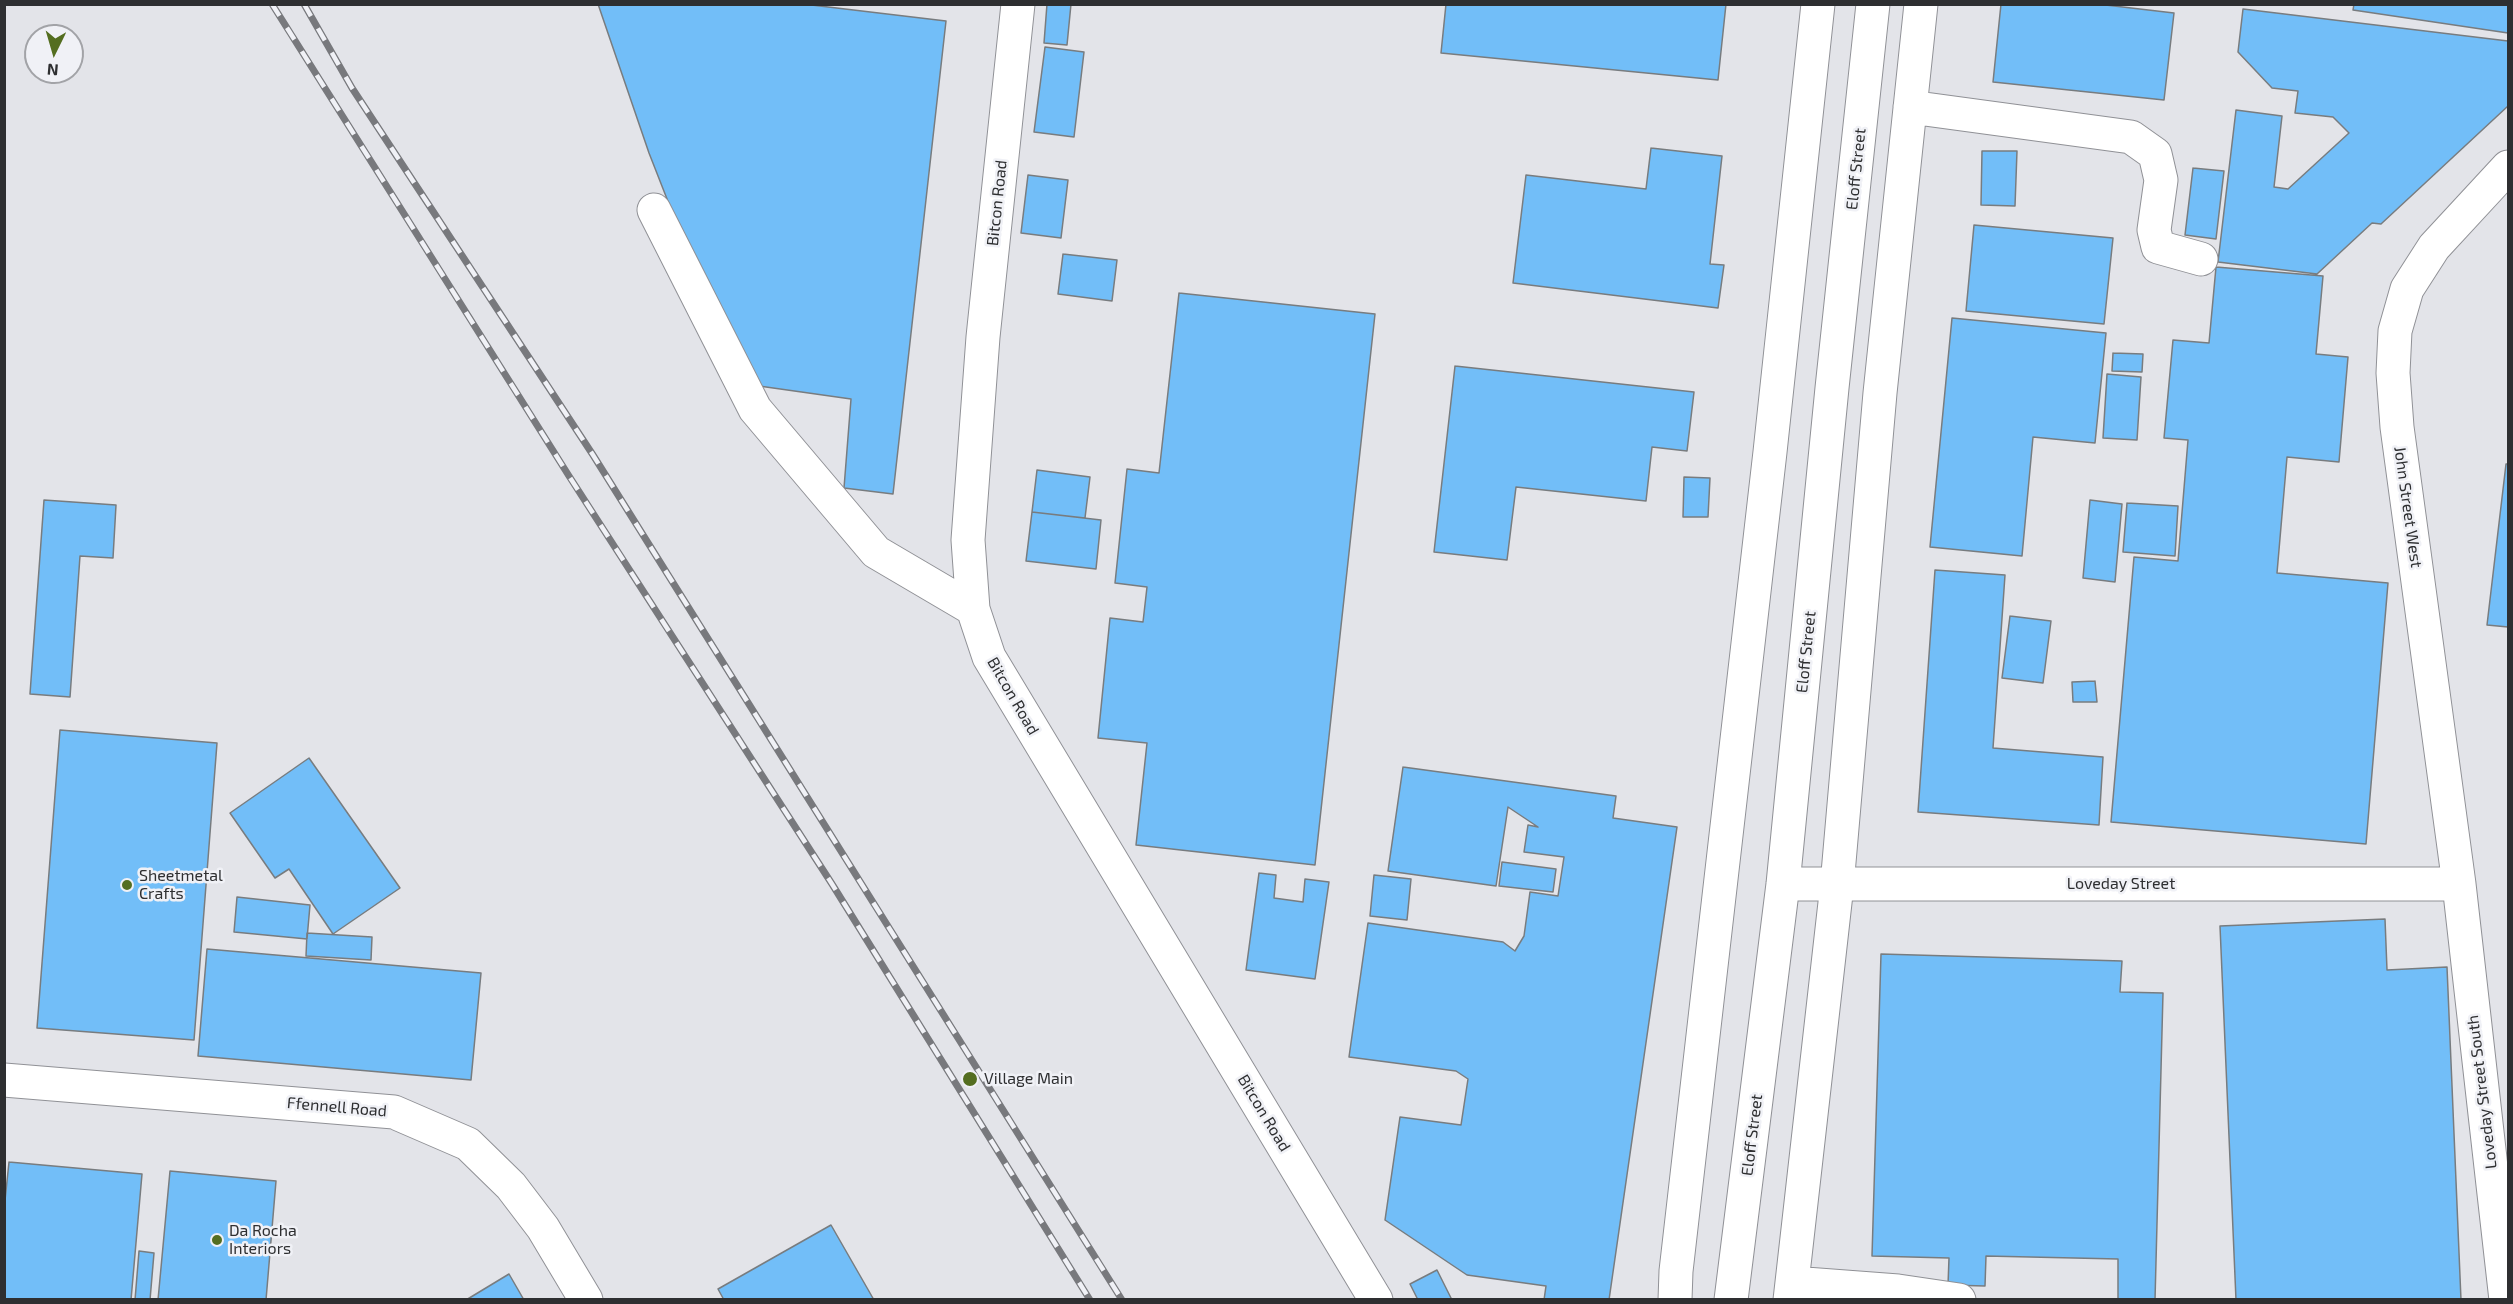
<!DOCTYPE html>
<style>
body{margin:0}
#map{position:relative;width:2513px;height:1304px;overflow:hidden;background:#e3e4e9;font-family:"Exo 2",sans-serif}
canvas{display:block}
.frame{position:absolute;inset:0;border:6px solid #2e2f31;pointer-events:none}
.north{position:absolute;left:24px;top:24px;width:60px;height:60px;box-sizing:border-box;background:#f0f1f6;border:2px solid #a2a3a7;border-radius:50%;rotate:185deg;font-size:16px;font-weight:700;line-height:24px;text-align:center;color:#2e2f31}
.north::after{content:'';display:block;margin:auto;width:21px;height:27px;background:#546e20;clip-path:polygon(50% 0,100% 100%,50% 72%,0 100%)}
</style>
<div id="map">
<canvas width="2513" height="1304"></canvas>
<div class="frame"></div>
<div class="north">N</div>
</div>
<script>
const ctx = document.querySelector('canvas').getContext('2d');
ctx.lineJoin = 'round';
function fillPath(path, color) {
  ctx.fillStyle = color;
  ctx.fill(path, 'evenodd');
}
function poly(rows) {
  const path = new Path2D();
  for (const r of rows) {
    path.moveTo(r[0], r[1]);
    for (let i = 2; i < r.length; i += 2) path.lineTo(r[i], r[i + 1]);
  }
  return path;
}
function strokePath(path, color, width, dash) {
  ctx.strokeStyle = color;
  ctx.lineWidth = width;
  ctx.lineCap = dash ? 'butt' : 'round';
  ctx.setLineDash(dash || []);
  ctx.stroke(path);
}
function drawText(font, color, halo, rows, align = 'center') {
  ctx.font = font + ' "Exo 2",sans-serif';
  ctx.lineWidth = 5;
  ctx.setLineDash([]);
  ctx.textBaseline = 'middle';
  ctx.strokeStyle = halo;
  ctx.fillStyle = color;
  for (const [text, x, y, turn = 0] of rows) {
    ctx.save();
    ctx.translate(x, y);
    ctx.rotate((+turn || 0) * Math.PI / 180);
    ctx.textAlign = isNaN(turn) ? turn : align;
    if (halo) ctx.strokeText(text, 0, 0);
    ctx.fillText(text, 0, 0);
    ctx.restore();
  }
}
const building = poly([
 [598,4,803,4,946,21,893,494,844,488,851,399,759,386,698,278,649,153,598,4],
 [1047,4,1071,4,1067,45,1044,43,1047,4],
 [1446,4,1726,4,1718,80,1441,53,1446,4],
 [2001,4,2097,4,2174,13,2164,100,1993,82,2001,4],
 [2354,4,2508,4,2508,33,2353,10,2354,4],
 [2243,9,2508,41,2508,106,2381,224,2372,223,2317,274,2218,262,2236,110,2282,116,2274,187,2288,189,2349,133,2333,117,2295,113,2298,91,2272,88,2238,52,2243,9],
 [1045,47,1084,52,1074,137,1034,132,1045,47],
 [1651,148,1722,156,1710,264,1724,265,1718,308,1513,283,1526,175,1646,189,1651,148],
 [1982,151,2017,151,2015,206,1981,205,1982,151],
 [2193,168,2224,171,2216,239,2185,235,2193,168],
 [1028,175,1068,180,1061,238,1021,233,1028,175],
 [1974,225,2113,238,2104,324,1966,311,1974,225],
 [1063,254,1117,260,1112,301,1058,294,1063,254],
 [2216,267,2323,276,2316,354,2348,357,2339,462,2287,457,2277,573,2388,583,2366,844,2111,822,2134,557,2178,561,2188,440,2164,438,2173,340,2209,343,2216,267],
 [1179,293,1375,314,1315,865,1136,845,1147,743,1098,738,1110,618,1143,622,1147,587,1115,583,1127,469,1159,473,1179,293],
 [1952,318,2106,333,2095,443,2033,437,2022,556,1930,547,1952,318],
 [2113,353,2143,354,2142,372,2112,371,2113,353],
 [1455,366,1694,392,1687,451,1652,447,1646,501,1516,487,1507,560,1434,552,1455,366],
 [2107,374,2141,377,2137,440,2103,438,2107,374],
 [2506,464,2508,464,2508,627,2487,625,2506,464],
 [1037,470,1090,477,1085,518,1032,512,1037,470],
 [1684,477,1710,478,1708,517,1683,517,1684,477],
 [44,500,116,505,113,558,80,556,70,697,30,694,44,500],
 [2090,500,2122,504,2115,582,2083,578,2090,500],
 [2127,503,2178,506,2175,556,2123,552,2127,503],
 [1032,512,1101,520,1096,569,1026,561,1032,512],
 [1935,570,2005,575,1993,748,2103,757,2099,825,1918,812,1935,570],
 [2010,616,2051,621,2043,683,2002,678,2010,616],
 [2095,681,2097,702,2073,702,2072,682,2095,681],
 [60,730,217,743,194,1040,37,1028,60,730],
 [309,758,400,888,333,934,289,869,275,878,230,813,309,758],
 [1403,767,1616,796,1613,818,1677,827,1609,1300,1544,1300,1546,1286,1467,1275,1385,1220,1400,1117,1461,1125,1468,1079,1456,1071,1349,1057,1368,923,1503,942,1515,951,1524,936,1530,892,1558,896,1564,857,1524,852,1528,825,1538,827,1508,807,1496,886,1388,871,1403,767],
 [1502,862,1556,869,1553,892,1499,886,1502,862],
 [1259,873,1276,875,1274,898,1303,902,1305,879,1329,882,1315,979,1246,970,1259,873],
 [1374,875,1411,879,1407,920,1370,916,1374,875],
 [237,897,310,905,307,939,234,932,237,897],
 [2385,919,2387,970,2447,967,2461,1300,2236,1300,2220,926,2385,919],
 [307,933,372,937,371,960,306,956,307,933],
 [207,949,481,973,471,1080,198,1056,207,949],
 [1881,954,2122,961,2120,992,2163,993,2155,1300,2118,1300,2118,1259,1986,1256,1985,1286,1948,1285,1949,1258,1872,1256,1881,954],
 [9,1162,142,1174,131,1300,4,1300,4,1210,9,1162],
 [170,1171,276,1181,266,1300,158,1300,170,1171],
 [831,1225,874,1300,724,1300,718,1289,831,1225],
 [139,1251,154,1253,150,1300,135,1300,139,1251],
 [1437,1270,1452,1300,1418,1300,1410,1284,1437,1270],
 [509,1274,524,1300,466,1300,509,1274]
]);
const minor = poly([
 [1018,4,983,337,968,540,973,609,989,657,1376,1300],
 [1910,107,2131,137,2155,154,2161,180,2154,230,2158,247,2201,259],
 [654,210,755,409,876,552,973,609],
 [1783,884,2459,884],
 [4,1080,394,1112,468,1144,511,1186,543,1228,586,1300],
 [1792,1283,1898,1291,1959,1300],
 [1675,1300,1676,1271,1770,452,1818,4],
 [1731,1300,1783,884,1832,388,1873,4],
 [1790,1300,1837,885,1880,393,1921,4],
 [2506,1300,2459,884,2397,427,2393,373,2395,331,2407,289,2434,247,2508,167]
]);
const rail = poly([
 [272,4,569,476,832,884,1090,1300],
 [304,4,352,88,593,455,1122,1300]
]);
const markers = [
 [127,885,6,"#546e20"],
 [970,1079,8,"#546e20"],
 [217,1240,6,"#546e20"]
];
const streetNames = [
 ["Eloff Street",1856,169,-84],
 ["Bitcon Road",997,203,-84],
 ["John Street West",2408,507,82],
 ["Eloff Street",1806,652,-84],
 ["Bitcon Road",1013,696,60],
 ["Loveday Street",2121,884],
 ["Loveday Street South",2482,1092,-97],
 ["Ffennell Road",337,1107,5],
 ["Bitcon Road",1264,1113,59],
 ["Eloff Street",1752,1135,-83]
];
const poiNames = [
 ["Sheetmetal",139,876],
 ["Crafts",139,894],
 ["Village Main",984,1079],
 ["Da Rocha",229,1231],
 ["Interiors",229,1249]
];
fillPath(building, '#72bef8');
strokePath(building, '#787c7f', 1.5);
strokePath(minor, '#909196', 35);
strokePath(minor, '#fff', 33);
strokePath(rail, '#78797d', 7);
strokePath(rail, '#f0f1f6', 4.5, [14]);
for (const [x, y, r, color] of markers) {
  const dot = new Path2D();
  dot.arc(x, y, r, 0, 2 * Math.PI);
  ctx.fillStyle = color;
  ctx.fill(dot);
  strokePath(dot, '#f0f1f6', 2);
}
drawText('16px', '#2e2f31', '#f0f1f6', streetNames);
drawText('16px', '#2e2f31', '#f0f1f6', poiNames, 'left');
</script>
